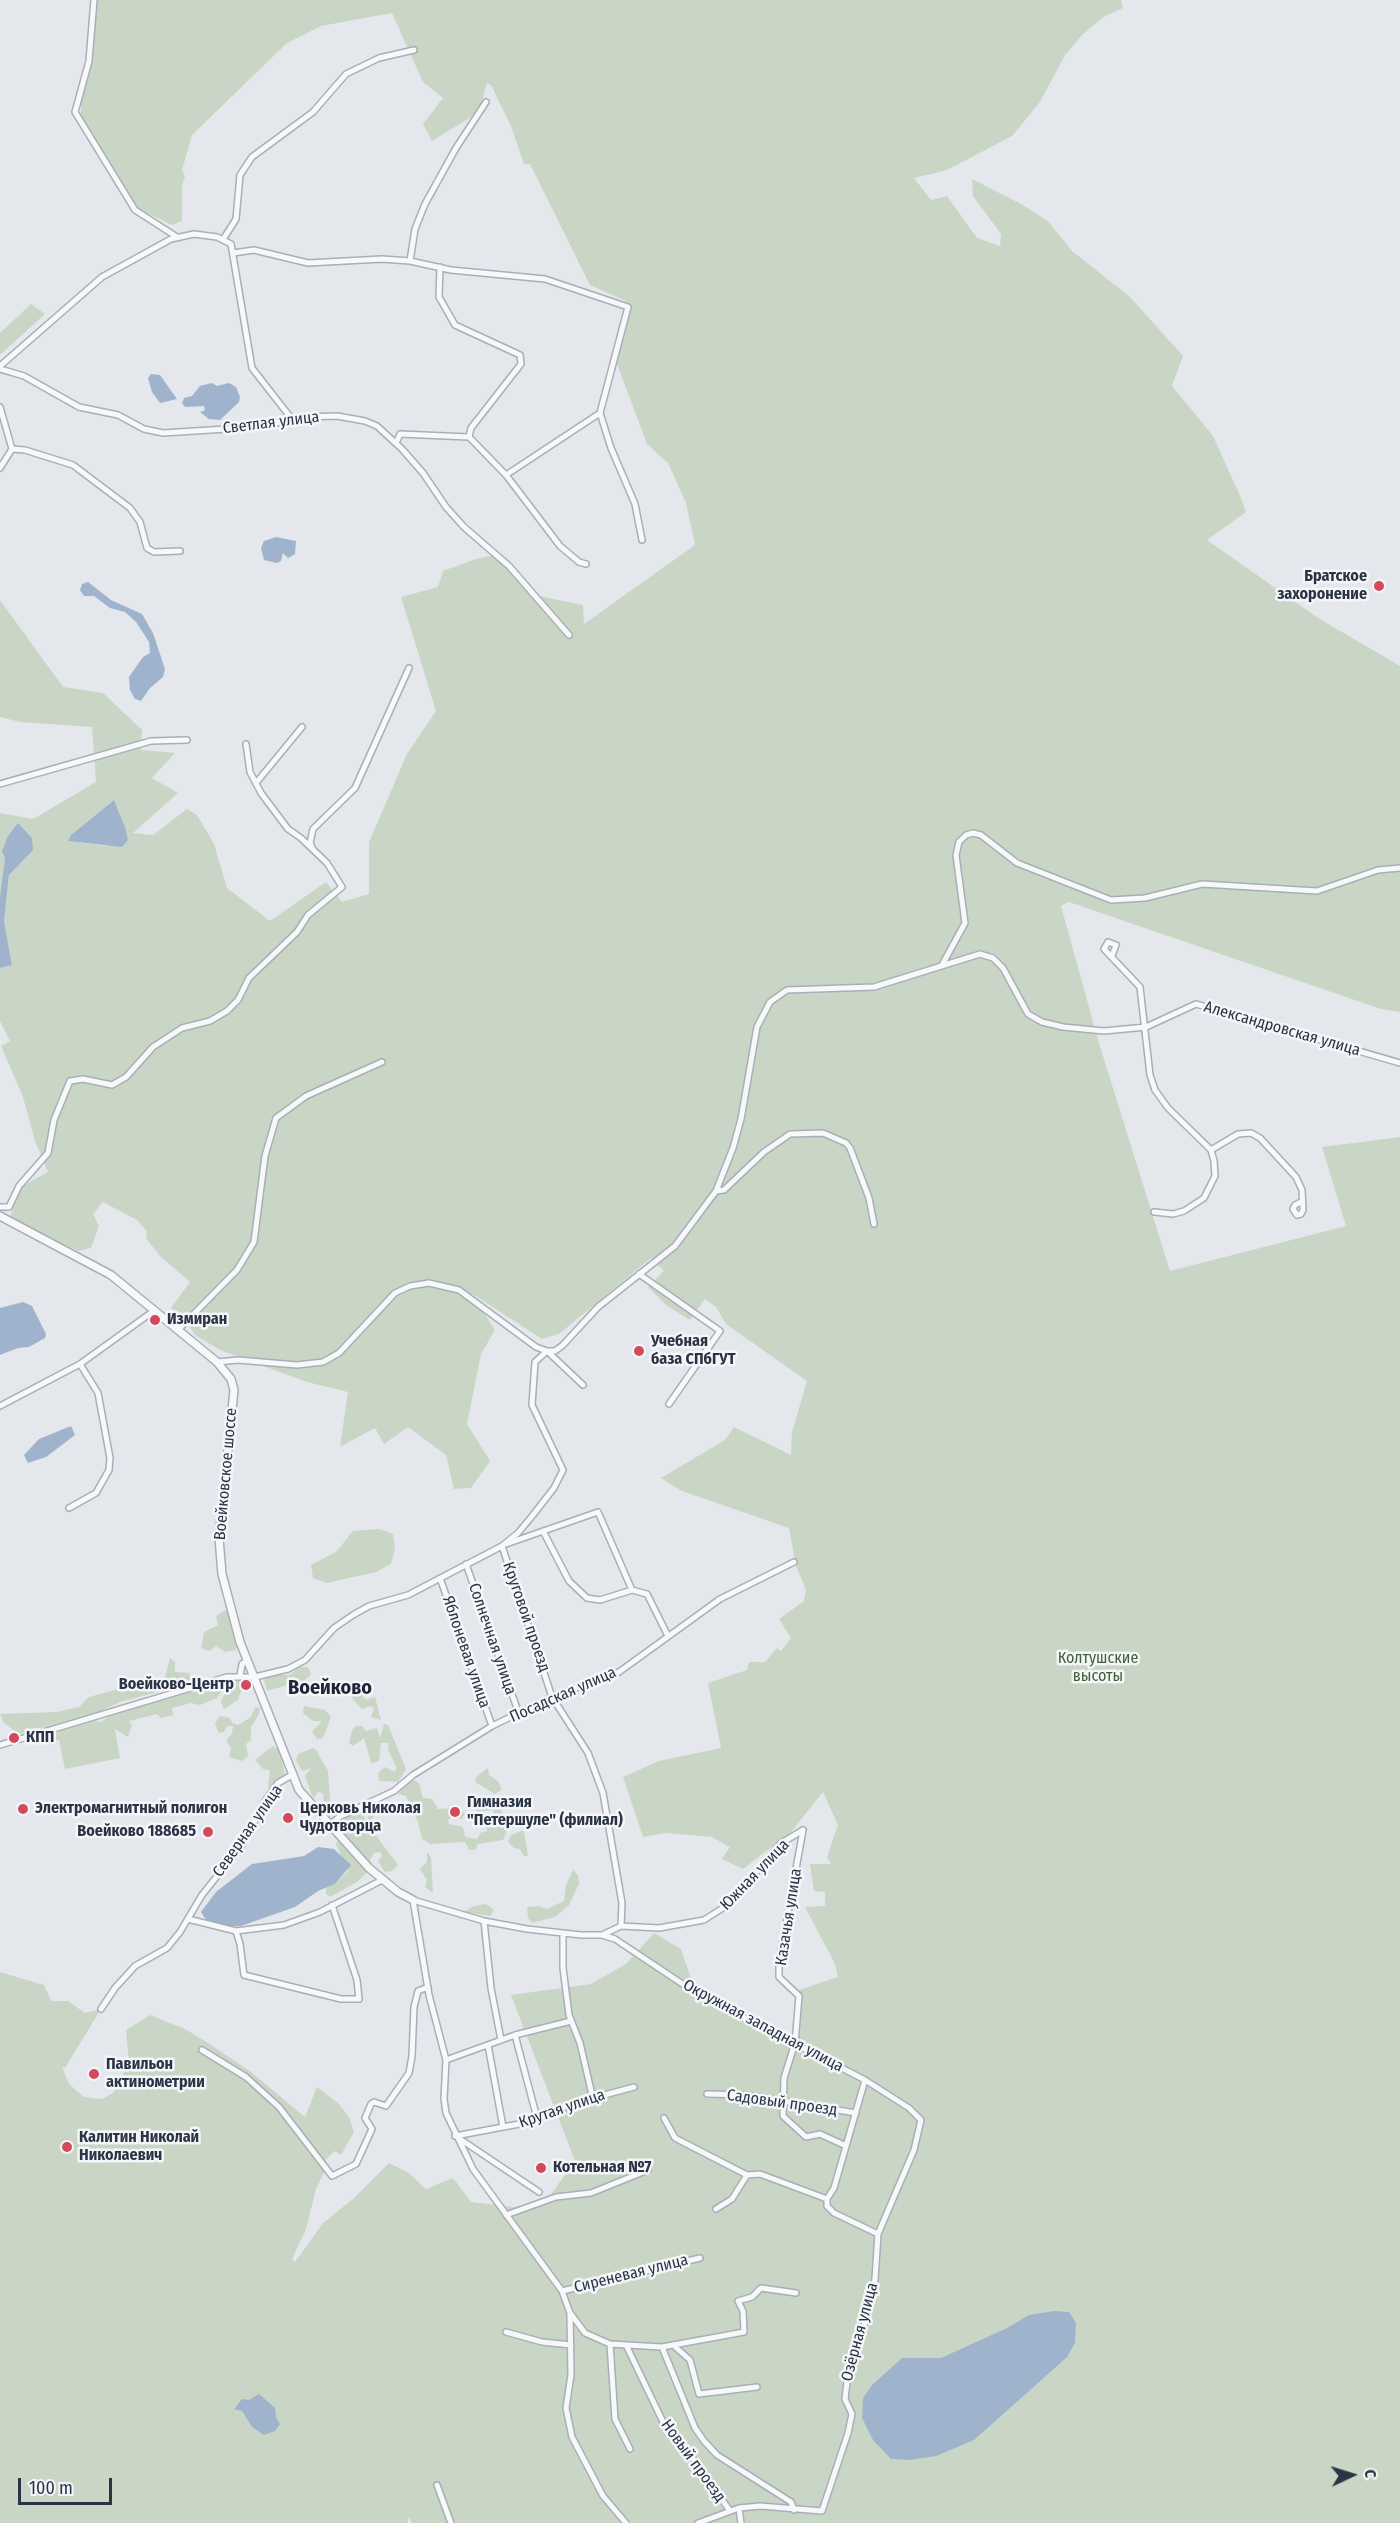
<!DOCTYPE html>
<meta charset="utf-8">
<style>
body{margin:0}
#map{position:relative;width:1400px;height:2523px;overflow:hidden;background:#e4e7ec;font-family:"Fira Sans Condensed",sans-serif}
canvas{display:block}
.north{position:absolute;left:1322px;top:2445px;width:60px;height:60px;-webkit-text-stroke:4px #f4f6f9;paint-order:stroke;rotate:86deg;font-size:16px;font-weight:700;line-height:24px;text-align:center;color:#2b3445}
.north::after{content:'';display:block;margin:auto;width:21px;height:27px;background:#2b3445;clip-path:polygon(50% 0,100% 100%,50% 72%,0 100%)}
.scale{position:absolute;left:18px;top:2478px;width:94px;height:27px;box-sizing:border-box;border:3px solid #2b3445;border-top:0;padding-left:8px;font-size:18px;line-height:21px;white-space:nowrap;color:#2b3445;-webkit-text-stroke:4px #f4f6f9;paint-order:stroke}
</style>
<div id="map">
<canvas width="1400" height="2523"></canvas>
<div class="north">С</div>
<div class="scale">100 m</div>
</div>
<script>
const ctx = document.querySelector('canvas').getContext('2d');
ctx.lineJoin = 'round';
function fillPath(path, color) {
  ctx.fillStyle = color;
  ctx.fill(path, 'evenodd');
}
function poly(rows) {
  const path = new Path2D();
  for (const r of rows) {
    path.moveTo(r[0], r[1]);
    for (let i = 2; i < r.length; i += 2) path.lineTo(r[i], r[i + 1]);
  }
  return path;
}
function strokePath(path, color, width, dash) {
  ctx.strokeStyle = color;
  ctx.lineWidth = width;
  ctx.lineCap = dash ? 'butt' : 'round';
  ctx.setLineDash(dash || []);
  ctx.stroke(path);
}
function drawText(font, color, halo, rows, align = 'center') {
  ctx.font = font + ' "Fira Sans Condensed",sans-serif';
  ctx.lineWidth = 5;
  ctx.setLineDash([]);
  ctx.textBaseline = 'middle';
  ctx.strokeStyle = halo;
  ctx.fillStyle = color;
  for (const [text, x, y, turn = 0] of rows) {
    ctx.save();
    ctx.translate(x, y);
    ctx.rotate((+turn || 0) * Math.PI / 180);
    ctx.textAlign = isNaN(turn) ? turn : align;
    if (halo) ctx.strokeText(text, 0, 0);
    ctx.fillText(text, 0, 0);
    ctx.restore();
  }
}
const green = poly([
 [92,0,1121,0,1123,8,1105,16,1083,34,1065,55,1040,102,1012,136,947,170,914,178,931,200,947,196,977,238,1000,246,1001,234,973,196,972,179,1021,204,1048,221,1072,251,1130,297,1183,356,1172,386,1213,436,1241,498,1246,512,1207,540,1318,618,1400,666,1400,1012,1381,1009,1069,902,1061,906,1098,1040,1170,1271,1346,1226,1322,1147,1400,1137,1400,2523,412,2523,408,2517,408,2523,0,2523,0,1972,44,1985,51,2001,68,2001,85,2013,101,2009,65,2068,62,2067,69,2084,84,2097,102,2099,113,2093,129,2063,126,2030,150,2015,185,2029,208,2043,251,2072,305,2117,317,2087,338,2103,349,2117,354,2132,341,2155,335,2151,326,2159,325,2171,316,2189,306,2229,292,2259,295,2262,323,2223,353,2199,389,2163,409,2173,426,2189,453,2178,471,2202,513,2207,544,2204,575,2161,511,1995,591,1984,626,1964,654,1933,681,1949,695,1990,792,2041,796,1991,838,1977,835,1964,805,1907,825,1906,825,1892,814,1891,810,1864,831,1864,827,1857,838,1825,823,1792,791,1832,743,1869,722,1859,730,1847,712,1837,666,1833,643,1837,623,1777,659,1761,721,1748,708,1683,747,1670,749,1662,765,1662,777,1648,781,1651,791,1638,779,1619,804,1601,806,1590,796,1566,789,1528,682,1491,661,1478,725,1440,734,1427,791,1455,792,1432,807,1381,726,1324,716,1307,705,1299,690,1320,666,1305,648,1287,664,1271,651,1258,559,1334,542,1339,471,1293,495,1330,481,1354,467,1424,490,1461,471,1488,454,1489,446,1455,408,1427,384,1444,375,1428,340,1447,348,1392,307,1382,220,1350,195,1335,186,1321,171,1308,190,1282,160,1256,146,1238,147,1231,137,1220,103,1202,93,1214,99,1226,91,1248,78,1251,10,1218,19,1188,48,1172,35,1141,23,1097,1,1046,10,1041,0,1021,0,968,12,964,4,921,9,875,13,868,5,858,0,896,0,813,33,819,96,782,92,727,20,722,0,717,0,600,63,687,103,693,142,730,141,750,175,753,152,778,178,793,133,833,153,835,187,809,197,815,214,844,227,888,270,921,326,882,342,902,369,894,369,842,407,754,436,711,401,597,438,587,443,571,476,559,499,554,531,591,539,596,583,605,584,624,695,545,686,503,668,463,647,444,613,353,626,301,590,285,530,164,524,164,511,126,491,85,487,83,479,112,432,141,423,124,443,98,423,82,392,13,321,26,287,43,192,135,182,170,185,176,182,185,182,221,172,225,137,208,118,184,87,132,81,115,81,91,92,58,94,24],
 [114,800,125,827,107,846,69,841,71,835],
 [31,304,45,314,0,355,0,333],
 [379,1529,393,1534,395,1548,391,1564,376,1572,327,1583,313,1578,311,1565,336,1552,353,1531],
 [226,1610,230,1613,237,1638,236,1650,225,1652,216,1646,210,1651,201,1648,204,1632,218,1625,216,1616],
 [170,1658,175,1662,175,1672,189,1673,191,1683,120,1702,100,1711,19,1734,4,1723,0,1714,57,1712,79,1707,89,1697,122,1688,142,1687,148,1680,157,1681,165,1677],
 [300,1667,308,1667,311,1674,305,1680,310,1687,306,1690,298,1682,267,1691,264,1680,271,1675,289,1675],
 [232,1678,238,1678,242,1687,238,1700,224,1709,221,1702,225,1693,222,1691,217,1698,200,1705,191,1703,172,1708,173,1715,161,1718,157,1714,129,1721,132,1725,128,1737,115,1729,120,1758,65,1769,59,1740,54,1741,53,1745,49,1745,49,1736,68,1728,95,1721,101,1722,109,1716],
 [351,1682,366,1700,375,1697,381,1720,371,1717,374,1709,371,1706,362,1709,354,1701,347,1689],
 [304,1706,325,1710,331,1717,323,1738,317,1739,312,1732,322,1721,313,1721,303,1713],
 [255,1707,260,1708,259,1714,251,1727,251,1740,246,1744,248,1756,242,1761,229,1757,231,1748,226,1740,232,1734,233,1726,227,1726,224,1732,219,1733,215,1724,219,1716,230,1718,232,1723,238,1725,251,1717],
 [384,1724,388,1725,406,1769,398,1782,379,1781,378,1773,385,1767,394,1772,397,1768,388,1750,389,1743,381,1743,379,1761,371,1763,364,1738,353,1746,349,1743,352,1730,356,1726,362,1726,366,1731,377,1728,380,1738],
 [273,1746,279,1750,285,1774,270,1788,268,1786,270,1770,263,1769,255,1760],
 [313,1748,316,1750,328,1771,331,1811,328,1811,324,1805,323,1794,318,1791,315,1797,312,1796,305,1776,311,1768,302,1771,296,1760,298,1754],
 [488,1768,489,1775,498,1781,502,1789,495,1794,475,1782,476,1777],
 [410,1778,419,1783,423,1798,432,1799,438,1809,454,1808,465,1813,462,1819,452,1817,448,1820,449,1824,463,1827,465,1837,477,1839,480,1833,487,1831,485,1820,494,1817,493,1810,477,1812,473,1804,475,1800,483,1799,495,1801,502,1811,503,1822,508,1828,503,1840,478,1844,475,1850,469,1850,465,1842,430,1844,422,1839,418,1822,406,1796,398,1794],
 [362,1811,365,1820,368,1819,369,1813,373,1815,371,1829,398,1865,392,1871,385,1872,378,1861,382,1856,380,1852,374,1853,370,1860,372,1867,357,1882,330,1897,326,1894,326,1888,335,1884,348,1871,336,1844,343,1832,341,1828,345,1816],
 [521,1831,524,1831,528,1856,524,1856,520,1849,514,1848,508,1842,511,1835],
 [427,1852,431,1857,433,1893,425,1887,427,1880,420,1869,427,1862],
 [573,1870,578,1875,579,1884,569,1905,555,1917,532,1923,528,1918,527,1907,539,1906,547,1909,564,1901,566,1885],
 [486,1904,494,1910,490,1916,463,1912,474,1906]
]);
const water = poly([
 [151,374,160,375,177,399,160,403,152,392,148,378],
 [212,383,217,386,229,383,236,387,240,397,239,402,220,420,209,419,200,412,205,410,204,406,185,407,182,403,184,398,192,396,200,386],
 [276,537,296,541,295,554,288,558,283,553,281,561,277,563,264,560,261,548,264,541],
 [88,582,111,600,142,614,153,633,165,669,163,677,150,688,141,701,135,699,130,690,129,677,143,657,150,653,149,642,136,622,125,612,110,608,94,596,84,596,80,590,82,584],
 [114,800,125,827,128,840,122,847,68,841,71,835],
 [18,823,32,838,33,850,9,875,4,921,12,965,0,968,0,896,5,858,2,851,8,836],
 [23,1302,32,1306,46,1334,45,1338,29,1347,18,1348,0,1355,0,1308],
 [71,1426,75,1435,46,1457,28,1463,24,1455,39,1439],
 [318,1847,334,1849,351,1865,335,1884,318,1891,295,1907,241,1926,218,1926,206,1920,201,1912,216,1892,252,1864,304,1856],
 [1054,2311,1069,2312,1076,2323,1075,2343,1067,2357,974,2440,936,2456,909,2460,891,2459,873,2440,862,2418,863,2398,872,2385,902,2358,941,2358,1007,2328,1029,2315],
 [259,2394,275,2408,276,2417,280,2424,275,2431,264,2435,252,2427,242,2411,234,2409,242,2399,249,2400]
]);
const minor = poly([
 [94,0,89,61,75,112,135,210,177,237],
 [224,238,236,219,240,175,252,157,313,112,346,74,379,58,414,50],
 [233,253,254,250,308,263,382,259,410,261,451,270,545,279,628,307,600,413,611,448,635,504,642,540],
 [410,261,415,229,425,204,456,148,486,102],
 [440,267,439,297,455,325,520,355,521,364,471,428,469,437,506,475,560,546,579,562,586,564],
 [0,366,102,277,171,239,194,234,217,237,231,244,252,368,291,418],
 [0,369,24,376,79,407,118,415,144,429,163,433,258,427,302,417,337,416,365,421,377,426,402,449,423,473,446,507,464,527,509,566,569,635],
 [0,407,12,449],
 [396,443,400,434,469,437],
 [12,449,25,450,73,465,130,508,140,522,147,548,154,552,180,551],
 [0,468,12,449],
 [506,475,600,413],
 [256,783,302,727],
 [0,784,151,741,187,740],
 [312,847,310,843,313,829,355,788,409,668],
 [1112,956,1116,945,1108,942,1104,949,1140,987,1150,1075,1155,1090,1168,1108,1211,1150,1214,1161,1215,1176,1204,1198,1184,1211,1173,1214,1154,1212],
 [942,965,965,923,956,855,959,842,966,835,973,833,981,835,1017,863,1111,900,1145,898,1202,884,1317,891,1378,870,1400,868],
 [1211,1150,1238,1134,1251,1133,1260,1138,1296,1177,1302,1190,1303,1210,1301,1214,1297,1215,1293,1209,1295,1205,1301,1202],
 [716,1191,724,1190,764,1152,790,1134,823,1133,846,1143,850,1148,869,1198,874,1224],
 [0,1207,9,1207,19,1186,48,1153,54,1120,70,1081,83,1079,112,1085,126,1077,153,1047,182,1028,210,1021,227,1011,238,1000,249,978,297,932,308,915,342,887,327,863,301,838,288,829,261,793,250,772,246,744],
 [639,1274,720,1331,669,1404],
 [178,1330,237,1270,254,1242,265,1156,276,1118,306,1096,382,1062],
 [547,1351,555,1351,563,1345,598,1307,675,1246,716,1191,733,1148,741,1119,757,1027,770,1002,787,990,874,987,980,954,993,958,1003,968,1028,1014,1042,1022,1063,1027,1104,1031,1146,1027,1196,1004,1400,1063],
 [217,1362,238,1360,297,1365,323,1362,339,1353,395,1293,410,1286,429,1283,459,1290,536,1347,547,1351,583,1385],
 [0,1406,80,1364,155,1310],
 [69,1508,96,1493,109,1470,110,1458,98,1393,80,1364],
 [543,1531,569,1581,587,1598,600,1600,632,1590],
 [506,1544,598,1512,632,1590,647,1594,668,1636],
 [502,1546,552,1697,588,1753,603,1793,622,1903,621,1926],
 [466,1564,519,1714],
 [440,1578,492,1726],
 [240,1676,242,1664,247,1661],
 [0,1745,227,1677,255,1677,288,1669,305,1660,334,1628,353,1615,369,1606,408,1595,502,1546,518,1533,533,1515,554,1488,563,1470,532,1405,535,1362,547,1351],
 [330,1825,339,1817,394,1791,413,1775,492,1726,552,1697,619,1672,720,1599,794,1562],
 [803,1830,779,1963,779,1977,799,1996,795,2043,784,2078,783,2116,806,2137,820,2134,844,2145],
 [188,1919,236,1931,284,1925,320,1912,382,1880],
 [484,1921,491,1988,501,2040],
 [236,1931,240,1944,244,1975,341,1999,359,1999,357,1980,332,1905],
 [563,1933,563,1968,569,2015,580,2043,593,2099],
 [602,1935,615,1939,696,1993,865,2080,909,2108,921,2120,914,2150,878,2234,875,2279,868,2313,848,2373,845,2399,852,2414,848,2433,822,2511,760,2506,739,2508,698,2523],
 [101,2009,115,1988,135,1966,167,1948,180,1932,202,1895,242,1845,267,1798,278,1783,292,1775],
 [515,2035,537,2118],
 [488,2045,503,2127],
 [202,2050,246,2077,279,2107,332,2176,356,2164,372,2129,365,2118,371,2104,374,2102,386,2106,409,2073,412,2056,414,2007,418,1991,428,1987],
 [446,2060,515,2035,571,2021],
 [707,2094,746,2095,856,2113],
 [664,2118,675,2138,747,2175,760,2174,827,2199],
 [455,2136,530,2122,571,2104,634,2087],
 [457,2137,539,2192],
 [827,2199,834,2188,865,2080],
 [827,2199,827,2206,834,2213,878,2234],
 [716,2209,732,2199,747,2175],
 [506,2215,556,2197,591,2193,648,2170],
 [562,2291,700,2258],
 [571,2314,585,2333,610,2344,662,2347,744,2332,743,2311,738,2301,752,2297,761,2288,796,2293],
 [506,2332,542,2342,571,2345],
 [610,2344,615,2419,630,2449],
 [626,2345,665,2426,695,2461,730,2511],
 [673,2345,690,2360,699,2394,757,2387],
 [662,2347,695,2428,704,2441,717,2455,791,2502,794,2510],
 [437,2485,451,2523],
 [739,2508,741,2523],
 [626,2523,603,2496,572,2437,566,2408,571,2375,570,2313,562,2291,473,2169,446,2113,444,2099,446,2060,429,1995,413,1900,484,1921,527,1929,581,1935,602,1935,621,1926,659,1928,704,1920,729,1904,780,1844,803,1830]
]);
const tertiary = poly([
 [0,1216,111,1275,217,1362,231,1379,234,1390,219,1538,222,1574,240,1642,299,1790,369,1868,398,1892,413,1900]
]);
const markers = [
 [1379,586,6,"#d1495b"],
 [155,1320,6,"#d1495b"],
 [639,1351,6,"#d1495b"],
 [246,1685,6,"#d1495b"],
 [14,1738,6,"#d1495b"],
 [23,1809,6,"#d1495b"],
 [455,1812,6,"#d1495b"],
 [288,1818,6,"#d1495b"],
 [208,1832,6,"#d1495b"],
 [94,2074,6,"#d1495b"],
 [67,2147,6,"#d1495b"],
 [541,2168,6,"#d1495b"]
];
const streetNames = [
 ["Светлая улица",271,423,-7],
 ["Александровская улица",1282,1029,16],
 ["Воейковское шоссе",226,1474,-85],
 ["Круговой проезд",526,1617,71],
 ["Солнечная улица",492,1639,71],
 ["Яблоневая улица",466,1652,71],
 ["Посадская улица",563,1695,-24],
 ["Северная улица",248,1831,-55],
 ["Южная улица",755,1875,-46],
 ["Казачья улица",789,1917,-81],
 ["Окружная западная улица",763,2026,28],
 ["Садовый проезд",782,2103,8],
 ["Крутая улица",562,2109,-19],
 ["Сиреневая улица",631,2274,-14],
 ["Озёрная улица",860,2332,-75],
 ["Новый проезд",693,2461,54]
];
const poiNames = [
 ["Братское",1367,577,"right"],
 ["захоронение",1367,595,"right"],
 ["Измиран",167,1320],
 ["Учебная",651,1342],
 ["база СПбГУТ",651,1360],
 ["Воейково-Центр",234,1685,"right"],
 ["КПП",26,1738],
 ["Гимназия",467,1803],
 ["\"Петершуле\" (филиал)",467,1821],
 ["Электромагнитный полигон",35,1809],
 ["Церковь Николая",300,1809],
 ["Чудотворца",300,1827],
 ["Воейково 188685",196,1832,"right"],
 ["Павильон",106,2065],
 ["актинометрии",106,2083],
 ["Калитин Николай",79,2138],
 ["Николаевич",79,2156],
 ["Котельная №7",553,2168]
];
const parkNames = [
 ["Колтушские",1098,1659],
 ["высоты",1098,1677]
];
const quarterNames = [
 ["Воейково",330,1688]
];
fillPath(green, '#c9d6c5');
fillPath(water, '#9fb4cc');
strokePath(minor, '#a9aeb7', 8);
strokePath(tertiary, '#a9aeb7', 10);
strokePath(minor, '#f7f8fa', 5);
strokePath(tertiary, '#f7f8fa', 7);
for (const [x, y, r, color] of markers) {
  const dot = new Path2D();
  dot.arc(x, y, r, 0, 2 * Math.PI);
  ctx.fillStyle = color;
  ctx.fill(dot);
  strokePath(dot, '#f4f6f9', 2);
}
drawText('16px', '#2b3445', '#f4f6f9', streetNames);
drawText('bold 16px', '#2b3445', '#f4f6f9', poiNames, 'left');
drawText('16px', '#3f6138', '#f4f6f9', parkNames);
drawText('bold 20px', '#1d2536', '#f4f6f9', quarterNames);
</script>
